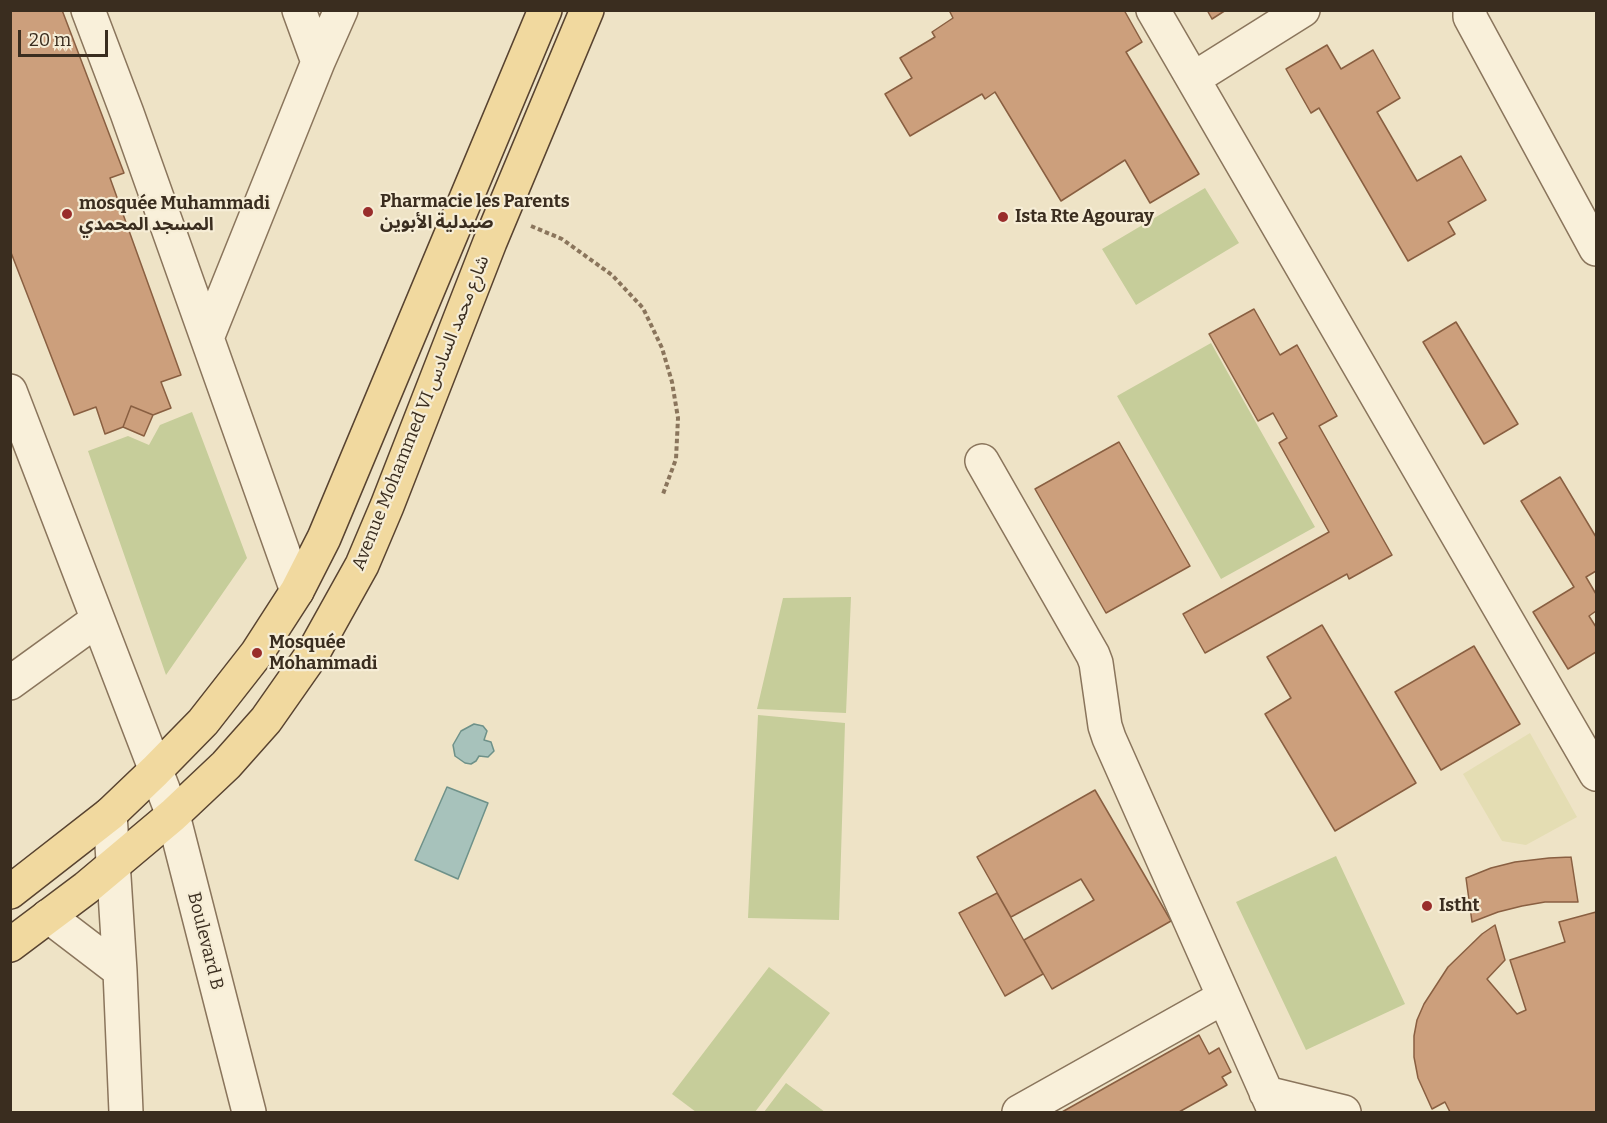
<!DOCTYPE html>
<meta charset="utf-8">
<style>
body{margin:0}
#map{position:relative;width:1607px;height:1123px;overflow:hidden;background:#eee3c6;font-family:Bitter,serif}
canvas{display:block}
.frame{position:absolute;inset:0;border:12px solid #3a2d1f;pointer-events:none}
.scale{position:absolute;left:18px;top:30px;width:90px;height:27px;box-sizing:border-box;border:3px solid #3a2d1f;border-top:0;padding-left:8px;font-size:18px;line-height:21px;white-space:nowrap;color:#3a2d1f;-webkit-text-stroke:4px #f6edd6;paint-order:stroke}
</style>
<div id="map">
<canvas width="1607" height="1123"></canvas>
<div class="frame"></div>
<div class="scale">20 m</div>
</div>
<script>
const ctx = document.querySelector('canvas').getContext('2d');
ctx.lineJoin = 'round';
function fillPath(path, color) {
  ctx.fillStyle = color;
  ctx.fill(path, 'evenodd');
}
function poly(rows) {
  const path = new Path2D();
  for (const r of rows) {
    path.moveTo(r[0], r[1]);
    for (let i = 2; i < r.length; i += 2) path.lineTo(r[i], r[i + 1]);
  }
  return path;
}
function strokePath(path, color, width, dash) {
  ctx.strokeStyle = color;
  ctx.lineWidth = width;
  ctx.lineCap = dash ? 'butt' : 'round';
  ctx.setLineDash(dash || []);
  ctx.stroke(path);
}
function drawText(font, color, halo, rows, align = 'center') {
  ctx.font = font + ' Bitter,"Noto Sans Arabic",serif';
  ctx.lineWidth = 4.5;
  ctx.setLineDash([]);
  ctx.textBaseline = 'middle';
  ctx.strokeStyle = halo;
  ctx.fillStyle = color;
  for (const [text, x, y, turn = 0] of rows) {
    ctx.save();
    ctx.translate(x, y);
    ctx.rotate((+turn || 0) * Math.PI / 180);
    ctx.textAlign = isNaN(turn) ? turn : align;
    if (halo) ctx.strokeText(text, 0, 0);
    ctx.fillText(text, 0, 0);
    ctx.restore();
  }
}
const farmland = poly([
 [1530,733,1577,817,1526,845,1502,841,1463,774]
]);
const green = poly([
 [1205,188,1239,243,1136,305,1102,249],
 [1211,343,1315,527,1221,579,1117,396],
 [192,412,247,558,166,675,88,451,128,436,149,445,160,425],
 [851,597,846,713,757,709,783,598],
 [758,715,845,723,839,920,748,918],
 [1336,856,1405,1004,1306,1050,1236,902],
 [769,967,830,1013,755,1112,696,1112,672,1094],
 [786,1083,825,1112,764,1112]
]);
const water = poly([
 [474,724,483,726,487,731,484,740,491,742,494,751,488,757,479,756,476,761,471,764,465,763,455,756,453,745,461,731,474,724],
 [447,787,488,803,458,879,415,860,447,787]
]);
const building = poly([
 [10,10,62,10,124,173,110,178,181,375,161,382,171,408,153,415,131,406,123,427,105,434,96,407,74,415,10,250,10,10],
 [949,10,1124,10,1142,42,1126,52,1199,174,1150,203,1125,160,1061,201,995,92,985,99,982,94,910,136,885,94,912,78,900,58,935,37,932,32,953,18,949,10],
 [1207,10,1226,10,1212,19,1207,10],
 [1327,45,1341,69,1373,50,1400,98,1377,112,1417,181,1461,156,1486,200,1448,222,1455,234,1408,261,1319,108,1311,113,1286,69,1327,45],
 [1254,309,1280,355,1297,345,1337,416,1319,426,1392,555,1349,579,1347,574,1205,653,1183,614,1329,532,1279,443,1287,438,1273,413,1258,421,1209,334,1254,309],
 [1456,322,1518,424,1484,444,1423,342,1456,322],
 [131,406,153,415,144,436,123,427,131,406],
 [1119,442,1190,566,1106,613,1035,489,1119,442],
 [1560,477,1596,537,1596,571,1586,577,1596,594,1596,611,1589,616,1596,627,1596,652,1568,669,1533,612,1574,587,1521,501,1560,477],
 [1322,625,1416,783,1335,831,1265,714,1291,698,1267,657,1322,625],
 [1474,646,1520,724,1441,770,1395,692,1474,646],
 [1095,790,1171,921,1052,989,1024,940,1094,900,1081,879,1011,917,977,857,1095,790],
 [1571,857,1578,902,1545,902,1522,906,1498,912,1472,922,1466,878,1491,868,1515,862,1549,858,1571,857],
 [997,893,1043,974,1005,996,959,913,997,893],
 [1596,912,1596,1112,1450,1112,1445,1102,1432,1109,1418,1078,1414,1057,1414,1036,1417,1020,1424,1004,1448,967,1482,934,1495,925,1505,960,1487,979,1517,1014,1526,1010,1510,960,1565,942,1559,922,1596,912],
 [1199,1035,1209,1054,1219,1048,1231,1072,1222,1077,1227,1085,1179,1112,1062,1112,1199,1035]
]);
const path = poly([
 [531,226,562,239,612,275,643,308,662,348,672,382,678,418,676,459,663,494]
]);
const minor = poly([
 [88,10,127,113,297,591],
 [299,10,318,62],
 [1153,10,1596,774],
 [1470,10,1470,17,1596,249],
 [1193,79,1303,10],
 [207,338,318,62,341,10],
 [10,391,173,815,249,1112],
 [982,461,1093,655,1096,663,1105,726,1109,738,1275,1112],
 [10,683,97,620],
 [110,814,120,971,126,1112],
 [48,916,120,971],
 [1266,1093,1344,1112],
 [1019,1112,1224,997]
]);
const major = poly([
 [10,892,110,814,155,771,203,722,257,653,297,591,324,538,545,10],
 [10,945,86,888,173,815,226,765,266,720,313,653,362,565,387,506,490,242,587,10]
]);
const markers = [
 [368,212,6,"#992d2b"],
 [67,214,6,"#992d2b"],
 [1003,217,6,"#992d2b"],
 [257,653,6,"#992d2b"],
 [1427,906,6,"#992d2b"]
];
const poiNames = [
 ["Pharmacie les Parents",380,202],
 ["صيدلية الأبوين",380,223],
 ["mosquée Muhammadi",79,204],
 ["المسجد المحمدي",79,225],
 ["Ista Rte Agouray",1015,217],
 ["Mosquée",269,643],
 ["Mohammadi",269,664],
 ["Istht",1439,906]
];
const streetNames = [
 ["Avenue Mohammed VI شارع محمد السادس",421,413,-68],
 ["Boulevard B",205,941,76]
];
fillPath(farmland, '#e4ddb3');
fillPath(green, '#c6cd9a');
fillPath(water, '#a7c2bb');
strokePath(water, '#6e9189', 1.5);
fillPath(building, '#cc9f7c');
strokePath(building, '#895f41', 1.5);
strokePath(minor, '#8a755c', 36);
strokePath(major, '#584330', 36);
strokePath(path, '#8a755c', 4, [4.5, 3]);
strokePath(minor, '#f9f0da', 33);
strokePath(major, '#f1d99f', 33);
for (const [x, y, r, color] of markers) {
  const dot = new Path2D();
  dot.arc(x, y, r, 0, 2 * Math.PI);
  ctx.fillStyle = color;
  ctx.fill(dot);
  strokePath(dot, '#f6edd6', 2);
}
drawText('bold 18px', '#3a2d1f', '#f6edd6', poiNames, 'left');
drawText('18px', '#3a2d1f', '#f6edd6', streetNames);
</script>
